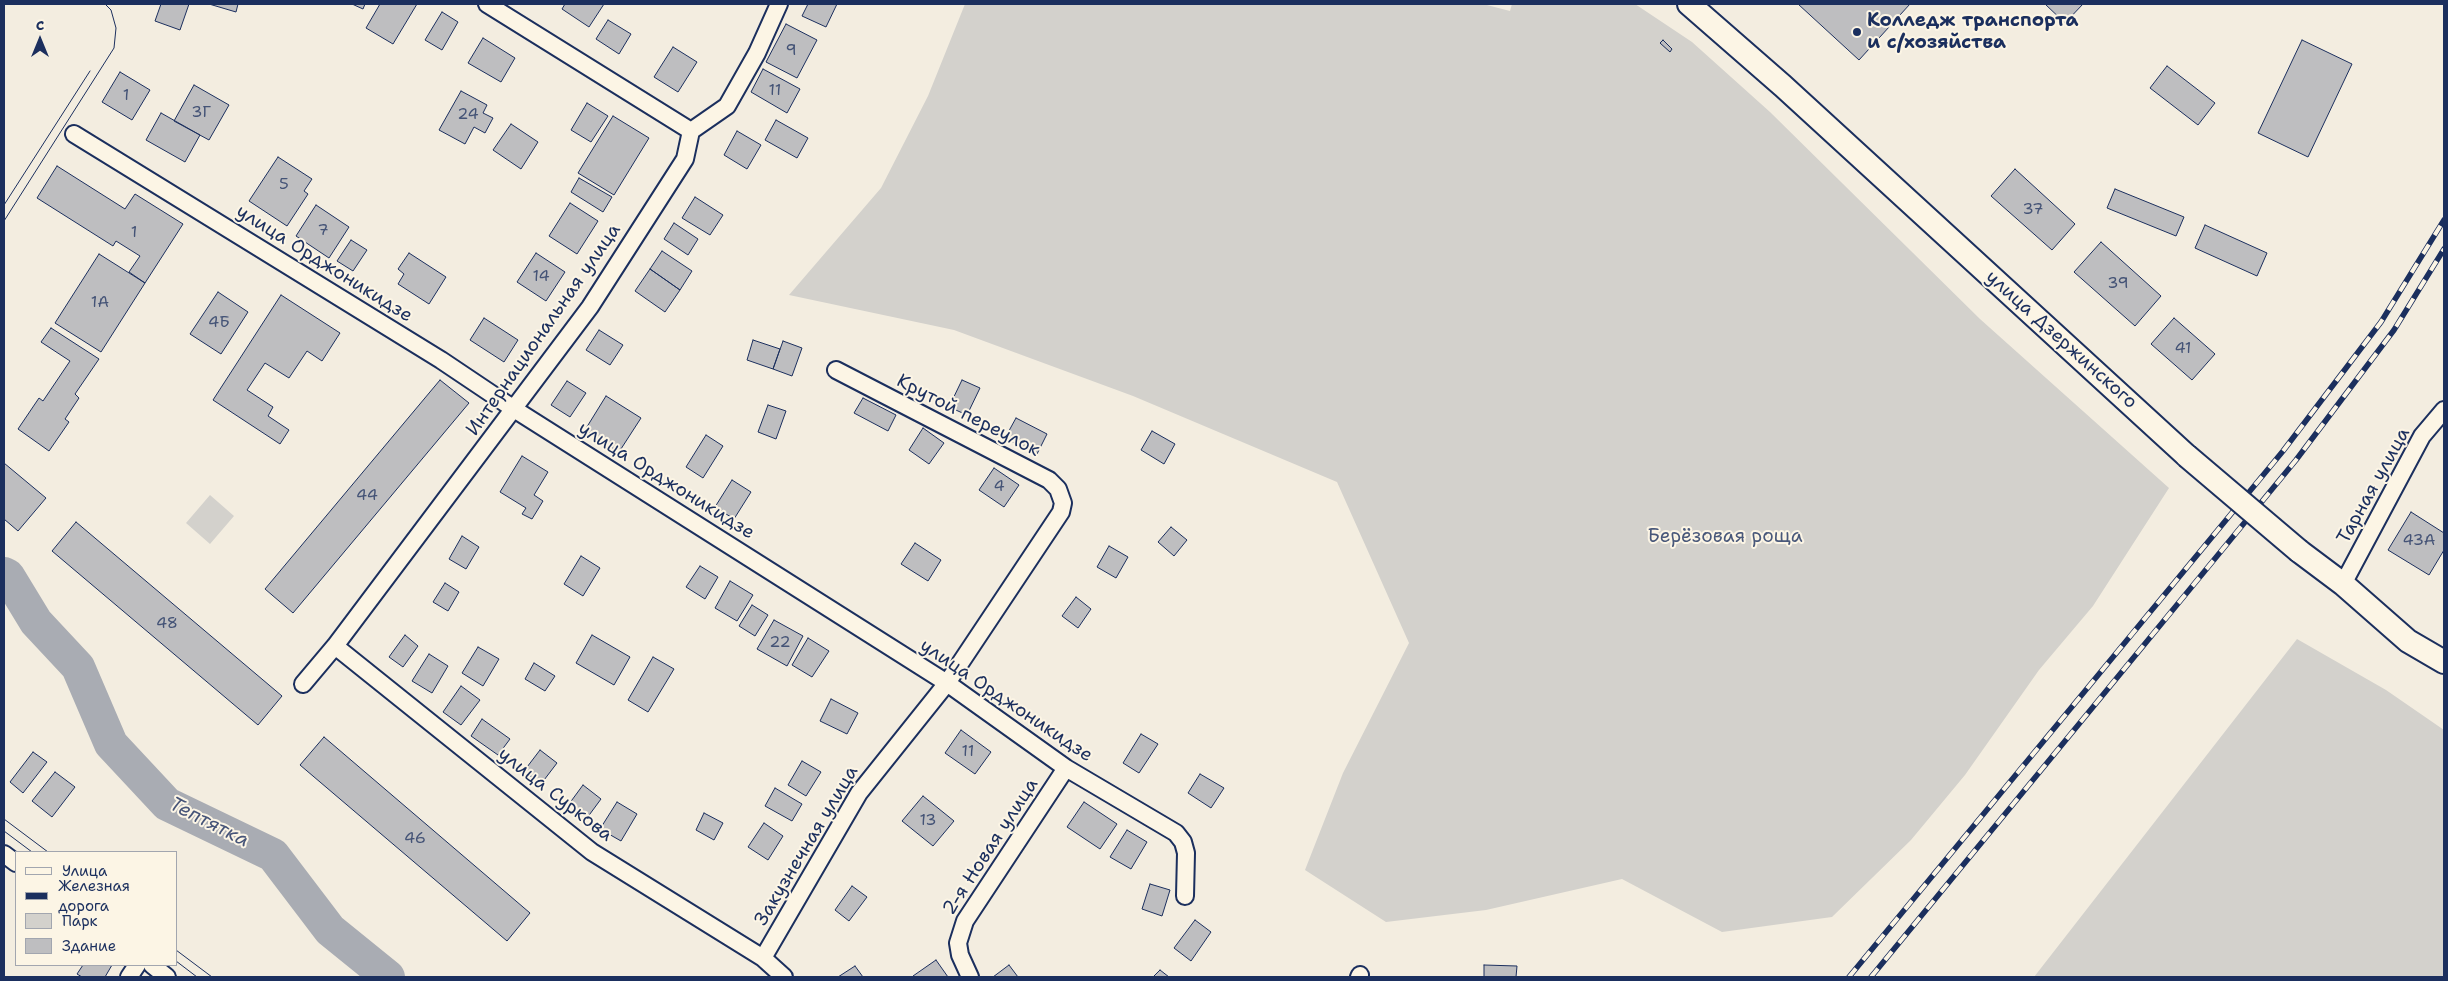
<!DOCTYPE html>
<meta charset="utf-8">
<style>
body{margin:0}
#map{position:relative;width:2448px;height:981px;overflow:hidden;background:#f3ede0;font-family:"Shantell Sans",sans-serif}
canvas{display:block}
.frame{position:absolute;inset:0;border:5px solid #1b2f5e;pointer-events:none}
.legend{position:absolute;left:15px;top:851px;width:162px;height:115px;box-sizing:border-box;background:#fcf5e5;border:1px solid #a2a6af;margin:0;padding:6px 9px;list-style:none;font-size:15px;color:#1b2f5e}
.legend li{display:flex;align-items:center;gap:10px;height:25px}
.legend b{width:25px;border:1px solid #a2a6af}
.north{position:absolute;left:15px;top:15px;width:50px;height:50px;-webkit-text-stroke:4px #fcf5e5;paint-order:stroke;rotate:0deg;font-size:14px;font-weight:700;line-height:20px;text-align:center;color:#1b2f5e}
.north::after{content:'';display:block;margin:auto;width:18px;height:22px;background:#1b2f5e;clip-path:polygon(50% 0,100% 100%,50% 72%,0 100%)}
</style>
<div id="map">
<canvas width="2448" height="981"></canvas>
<div class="frame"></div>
<ul class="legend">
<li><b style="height:6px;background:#fcf5e5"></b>Улица</li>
<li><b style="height:6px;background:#1b2f5e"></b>Железная дорога</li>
<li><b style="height:14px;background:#d3d1cc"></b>Парк</li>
<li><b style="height:14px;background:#bebec0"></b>Здание</li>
</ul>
<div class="north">С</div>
</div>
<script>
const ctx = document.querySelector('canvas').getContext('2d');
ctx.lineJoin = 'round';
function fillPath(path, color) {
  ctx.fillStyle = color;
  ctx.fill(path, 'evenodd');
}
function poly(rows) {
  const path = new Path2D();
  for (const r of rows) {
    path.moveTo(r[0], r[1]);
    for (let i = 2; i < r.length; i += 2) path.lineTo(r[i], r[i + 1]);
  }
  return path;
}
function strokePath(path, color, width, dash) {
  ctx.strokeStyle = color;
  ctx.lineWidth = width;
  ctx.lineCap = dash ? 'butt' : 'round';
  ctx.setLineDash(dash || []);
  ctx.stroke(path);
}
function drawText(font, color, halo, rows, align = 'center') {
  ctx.font = font + ' "Shantell Sans",sans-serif';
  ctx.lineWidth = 4;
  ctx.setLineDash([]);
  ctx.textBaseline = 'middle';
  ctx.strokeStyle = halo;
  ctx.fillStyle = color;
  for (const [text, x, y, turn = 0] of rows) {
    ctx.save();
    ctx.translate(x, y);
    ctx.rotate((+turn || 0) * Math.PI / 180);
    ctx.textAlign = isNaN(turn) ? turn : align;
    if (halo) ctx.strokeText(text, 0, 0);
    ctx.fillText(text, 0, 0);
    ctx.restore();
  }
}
const green = poly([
 [965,4,1483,4,1510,11,1512,4,1635,4,1692,42,1770,112,1980,319,2169,488,2093,606,2039,670,1965,775,1911,840,1832,917,1722,932,1622,879,1486,910,1386,922,1305,870,1343,773,1409,643,1337,482,1133,396,954,330,789,295,881,188,928,96],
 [210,495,234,516,210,544,186,523],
 [2297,639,2386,690,2444,730,2444,977,2034,977]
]);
const river = poly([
 [4,574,8,576,36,622,78,667,111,744,167,804,273,855,330,930,388,977]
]);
const building = poly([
 [161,4,189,4,180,30,155,21,161,4],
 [209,4,238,4,236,12,209,4],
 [352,4,365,4,363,9,352,4],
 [380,4,417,4,393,44,366,28,380,4],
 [565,4,604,4,589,27,562,9,565,4],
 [808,4,837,4,826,27,802,16,808,4],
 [1798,4,1910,4,1859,60,1798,4],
 [2045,4,2083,4,2065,23,2045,4],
 [442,12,458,22,442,50,425,40,442,12],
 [608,20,631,34,619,54,596,39,608,20],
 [786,24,817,40,797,78,766,62,786,24],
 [483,38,515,58,501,82,468,63,483,38],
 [1663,40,1672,49,1670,52,1660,43,1663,40],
 [2302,40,2352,64,2308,157,2258,133,2302,40],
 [673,47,697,62,678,92,654,77,673,47],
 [2167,66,2215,103,2198,125,2150,88,2167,66],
 [763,69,800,89,787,113,751,92,763,69],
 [120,72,150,90,132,120,102,102,120,72],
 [194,85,229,105,209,140,174,121,194,85],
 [461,91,487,105,483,113,493,118,485,133,474,127,465,144,439,130,461,91],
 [587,103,608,116,591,142,571,130,587,103],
 [161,113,200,135,185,162,146,140,161,113],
 [613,116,649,138,614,195,578,173,613,116],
 [776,120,808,138,797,158,765,140,776,120],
 [511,124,538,142,521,169,493,150,511,124],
 [737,131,761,145,747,169,724,155,737,131],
 [278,157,312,179,304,191,308,194,287,226,249,201,278,157],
 [57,166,125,209,135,194,183,224,145,283,129,272,140,256,116,241,113,246,37,198,57,166],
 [2015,169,2075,224,2052,250,1991,196,2015,169],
 [579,178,612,197,603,212,571,192,579,178],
 [2115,189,2184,217,2176,236,2107,208,2115,189],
 [695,197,723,215,710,235,682,218,695,197],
 [570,203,598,221,577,254,549,236,570,203],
 [316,205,349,227,329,258,296,236,316,205],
 [674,223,698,239,688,255,664,239,674,223],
 [2205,225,2267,253,2257,276,2195,248,2205,225],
 [351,240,367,250,353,271,337,261,351,240],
 [2101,242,2161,296,2135,326,2074,272,2101,242],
 [662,251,692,271,680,290,650,269,662,251],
 [409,253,446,277,429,304,398,284,404,274,398,269,409,253],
 [536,253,565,272,546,301,517,282,536,253],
 [99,254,145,283,101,352,55,323,99,254],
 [650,269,680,290,665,312,635,291,650,269],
 [218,292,248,312,221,354,190,334,218,292],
 [281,295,340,333,322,361,307,351,289,378,265,363,247,390,273,407,268,416,289,430,280,444,213,400,281,295],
 [484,318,518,340,504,362,470,340,484,318],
 [2174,318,2215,354,2192,380,2151,344,2174,318],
 [51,328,99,359,75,394,79,398,65,419,69,422,49,451,18,429,39,398,43,401,70,361,41,342,51,328],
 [599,330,623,345,610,365,586,350,599,330],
 [753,340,780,349,773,369,747,360,753,340],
 [783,341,802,348,792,376,773,369,783,341],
 [440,380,469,403,293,613,265,589,440,380],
 [962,380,980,388,967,415,949,407,962,380],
 [567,381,586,393,570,417,551,405,567,381],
 [606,396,641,418,619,452,585,430,606,396],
 [863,398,896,415,888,431,854,413,863,398],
 [768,405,786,411,776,439,758,432,768,405],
 [1016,418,1047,434,1037,454,1005,438,1016,418],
 [923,428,944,443,929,464,909,450,923,428],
 [1152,431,1175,444,1164,464,1141,450,1152,431],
 [706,435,723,446,703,478,686,467,706,435],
 [522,456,548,472,534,495,543,501,532,519,522,514,526,508,500,492,522,456],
 [4,463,46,498,18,531,4,519,4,463],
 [994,468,1019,485,1004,507,979,490,994,468],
 [732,480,751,492,734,519,715,507,732,480],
 [2411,512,2444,533,2444,550,2429,575,2388,550,2411,512],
 [76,522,282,696,258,725,52,551,76,522],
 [1171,527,1187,540,1174,556,1158,542,1171,527],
 [462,536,479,547,466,569,449,559,462,536],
 [915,543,941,560,928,581,901,564,915,543],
 [1109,546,1128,557,1116,578,1097,567,1109,546],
 [581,556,600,568,583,596,564,584,581,556],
 [700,566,718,577,705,599,686,587,700,566],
 [730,581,753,595,737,621,715,608,730,581],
 [445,583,459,592,448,611,433,602,445,583],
 [1076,597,1091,609,1078,628,1062,616,1076,597],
 [752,605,768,615,755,636,739,626,752,605],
 [774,620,803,636,787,666,757,649,774,620],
 [405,635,418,646,403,667,389,657,405,635],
 [592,635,630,657,614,685,576,663,592,635],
 [808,638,829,651,812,677,792,665,808,638],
 [478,647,499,659,483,686,462,673,478,647],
 [429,654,448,666,432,693,412,681,429,654],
 [653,657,674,669,648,712,628,700,653,657],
 [534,663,555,676,545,691,525,679,534,663],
 [461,686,480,700,461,725,443,712,461,686],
 [831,699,858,713,847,734,820,721,831,699],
 [482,719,510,739,498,755,471,736,482,719],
 [961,730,991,752,975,774,945,753,961,730],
 [1141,734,1158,744,1139,773,1123,763,1141,734],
 [324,737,530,913,507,941,300,765,324,737],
 [540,750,557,763,541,784,524,771,540,750],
 [33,752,47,762,23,793,10,782,33,752],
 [802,761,821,772,806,796,788,785,802,761],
 [55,772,75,787,52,817,32,801,55,772],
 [1200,774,1224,788,1211,808,1188,793,1200,774],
 [583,785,601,799,587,818,569,804,583,785],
 [775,788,802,804,792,821,765,806,775,788],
 [923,796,954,821,933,846,902,821,923,796],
 [617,802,637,814,621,841,600,829,617,802],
 [1084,802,1117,824,1100,849,1067,827,1084,802],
 [704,813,723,823,714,840,696,830,704,813],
 [764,823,783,836,768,860,748,847,764,823],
 [1127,830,1147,842,1131,869,1110,857,1127,830],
 [1150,884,1170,890,1162,916,1142,909,1150,884],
 [852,886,867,897,849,921,835,910,852,886],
 [1195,920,1211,932,1191,961,1174,948,1195,920],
 [936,960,948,977,913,977,913,976,936,960],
 [83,965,112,965,105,977,82,977,77,974,83,965],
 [1009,965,1018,977,993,977,1009,965],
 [1484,965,1517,966,1516,977,1484,977,1484,965],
 [855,966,863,977,838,977,855,966],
 [1160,970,1169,977,1153,977,1160,970]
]);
const minor = poly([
 [487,4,691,131],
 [74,134,441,360,514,409,947,683,1066,768,1176,833,1183,842,1186,853,1185,896],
 [2343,584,2422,436,2444,410],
 [335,646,592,852,763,958,784,977],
 [303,684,335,646,590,307,685,159,691,131,727,106,757,53,779,4],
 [4,854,16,863],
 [763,958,859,793,947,683,1061,512,1063,503,1058,489,1049,480,836,370],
 [152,965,167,977],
 [129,977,137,965],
 [970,977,960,955,958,943,965,921,1066,768],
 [1359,977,1360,975]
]);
const secondary = poly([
 [1689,4,1783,86,2187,456],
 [2299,551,2343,584,2408,641,2444,662]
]);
const tram = poly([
 [4,205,90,71],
 [4,221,114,48,116,28,111,10,105,4],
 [4,819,48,852],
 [4,831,32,852],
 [176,950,212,977],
 [176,961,197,977]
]);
const rail = poly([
 [1849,977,2283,451,2381,322,2444,220],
 [1871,977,2296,460,2394,330,2444,249]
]);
const secondaryBridge = poly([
 [2187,456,2299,551]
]);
const markers = [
 [1857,32,5,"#1b2f5e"]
];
const numberNames = [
 ["9",791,51],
 ["11",775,91],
 ["1",126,96],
 ["3Г",201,113],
 ["24",468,115],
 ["5",284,185],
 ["37",2033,210],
 ["7",323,231],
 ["1",134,233],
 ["14",541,277],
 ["39",2118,284],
 ["1А",100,303],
 ["4Б",219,323],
 ["41",2183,349],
 ["4",999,487],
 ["44",367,496],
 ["43А",2419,541],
 ["48",167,624],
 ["22",780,643],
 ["11",968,752],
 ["13",928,821],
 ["46",415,839]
];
const poiNames = [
 ["Колледж транспорта",1867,21],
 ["и с/хозяйства",1867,43]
];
const streetNames = [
 ["улица Орджоникидзе",324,264,32],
 ["Интернациональная улица",544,330,-55],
 ["улица Дзержинского",2061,340,42],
 ["Крутой переулок",968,416,27],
 ["улица Орджоникидзе",666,481,32],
 ["Тарная улица",2374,486,-61],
 ["улица Орджоникидзе",1006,701,34],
 ["улица Суркова",555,795,38],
 ["Закузнечная улица",807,846,-59],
 ["2-я Новая улица",991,847,-57]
];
const parkNames = [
 ["Берёзовая роща",1725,537]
];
const waterNames = [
 ["Тептятка",209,823,27]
];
fillPath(green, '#d3d1cc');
strokePath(river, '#a9acb3', 34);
fillPath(building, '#bebec0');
strokePath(building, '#1b2f5e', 1);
strokePath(minor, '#1b2f5e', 20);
strokePath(secondary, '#1b2f5e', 26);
strokePath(minor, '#fcf5e5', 16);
strokePath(secondary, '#fcf5e5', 22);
strokePath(tram, '#1b2f5e', 1);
strokePath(rail, '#1b2f5e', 5.5);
strokePath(rail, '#fcf5e5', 4, [11]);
strokePath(secondaryBridge, '#1b2f5e', 26, []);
strokePath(secondaryBridge, '#fcf5e5', 22);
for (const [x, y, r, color] of markers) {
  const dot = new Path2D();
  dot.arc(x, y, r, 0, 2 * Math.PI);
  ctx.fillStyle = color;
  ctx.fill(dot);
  strokePath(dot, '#fcf5e5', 2);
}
drawText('16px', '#445376', null, numberNames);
drawText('bold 19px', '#1b2f5e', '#fcf5e5', poiNames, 'left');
drawText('19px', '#1b2f5e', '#fcf5e5', streetNames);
drawText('19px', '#49587a', '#fcf5e5', parkNames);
drawText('italic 20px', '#465478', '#fcf5e5', waterNames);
</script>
